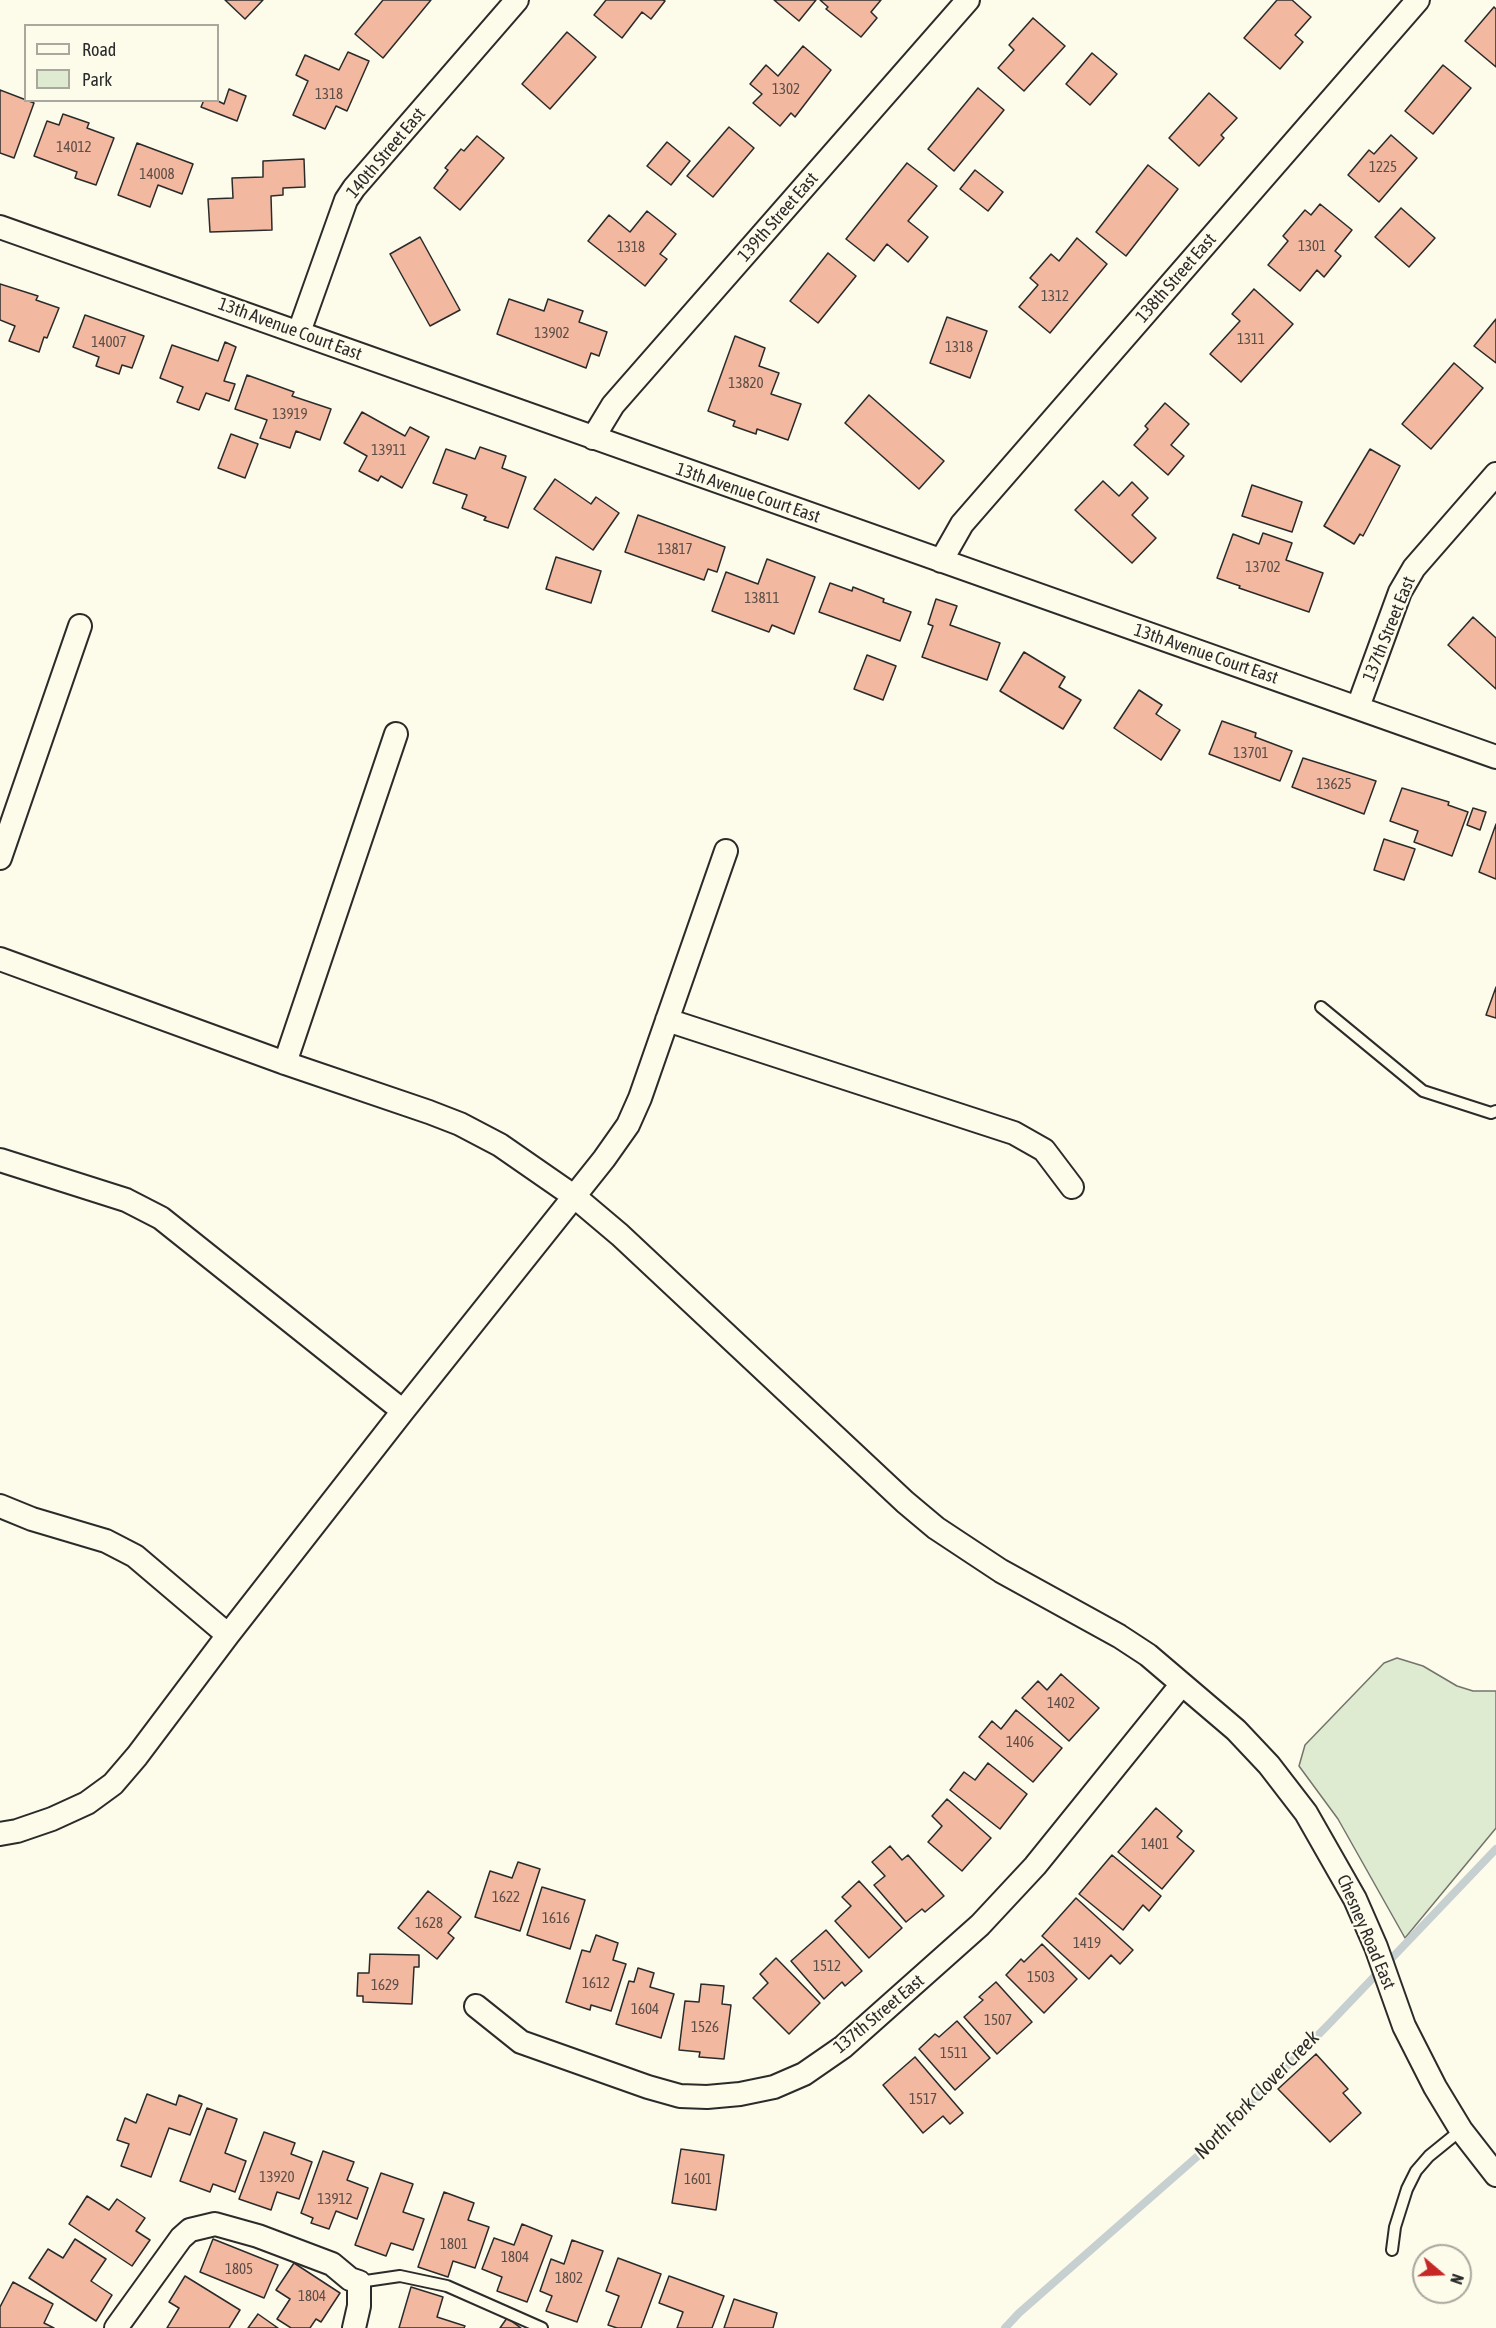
<!DOCTYPE html>
<style>
body{margin:0}
#map{position:relative;width:1496px;height:2328px;overflow:hidden;background:#fdfbea;font-family:"Asap Condensed",sans-serif}
canvas{display:block}
.legend{position:absolute;left:24px;top:24px;width:195px;height:78px;box-sizing:border-box;background:#fdfbea;border:2px solid #a9a89e;margin:0;padding:8px 10px;list-style:none;font-size:18px;color:#2b2b2b}
.legend li{display:flex;align-items:center;gap:12px;height:30px}
.legend b{width:30px;border:2px solid #a9a89e}
.north{position:absolute;left:1412px;top:2244px;width:60px;height:60px;box-sizing:border-box;background:#fdfbea;border:2px solid #a9a89e;border-radius:50%;rotate:109deg;font-size:16px;font-weight:700;line-height:24px;text-align:center;color:#2b2b2b}
.north::after{content:'';display:block;margin:auto;width:21px;height:27px;background:#c62828;clip-path:polygon(50% 0,100% 100%,50% 72%,0 100%)}
</style>
<div id="map">
<canvas width="1496" height="2328"></canvas>
<ul class="legend">
<li><b style="height:8px;background:#fdfbea"></b>Road</li>
<li><b style="height:16px;background:#deebd1"></b>Park</li>
</ul>
<div class="north">N</div>
</div>
<script>
const ctx = document.querySelector('canvas').getContext('2d');
ctx.lineJoin = 'round';
function fillPath(path, color) {
  ctx.fillStyle = color;
  ctx.fill(path, 'evenodd');
}
function poly(rows) {
  const path = new Path2D();
  for (const r of rows) {
    path.moveTo(r[0], r[1]);
    for (let i = 2; i < r.length; i += 2) path.lineTo(r[i], r[i + 1]);
  }
  return path;
}
function strokePath(path, color, width, dash) {
  ctx.strokeStyle = color;
  ctx.lineWidth = width;
  ctx.lineCap = dash ? 'butt' : 'round';
  ctx.setLineDash(dash || []);
  ctx.stroke(path);
}
function drawText(font, color, halo, rows, align = 'center') {
  ctx.font = font + ' "Asap Condensed",sans-serif';
  ctx.lineWidth = 4.5;
  ctx.setLineDash([]);
  ctx.textBaseline = 'middle';
  ctx.strokeStyle = halo;
  ctx.fillStyle = color;
  for (const [text, x, y, turn = 0] of rows) {
    ctx.save();
    ctx.translate(x, y);
    ctx.rotate((+turn || 0) * Math.PI / 180);
    ctx.textAlign = isNaN(turn) ? turn : align;
    if (halo) ctx.strokeText(text, 0, 0);
    ctx.fillText(text, 0, 0);
    ctx.restore();
  }
}
const green = poly([
 [1397,1658,1423,1666,1457,1686,1473,1691,1496,1691,1496,1828,1405,1938,1338,1819,1299,1766,1305,1745,1384,1663,1397,1658]
]);
const stream = poly([
 [1005,2328,1019,2313,1199,2155,1328,2025,1496,1849]
]);
const building = poly([
 [225,0,263,0,245,19,225,0],
 [383,0,431,0,383,58,355,34,383,0],
 [606,0,663,0,665,1,651,19,642,12,622,38,594,15,606,0],
 [774,0,816,0,799,21,774,0],
 [820,0,881,0,871,12,877,18,861,37,826,9,828,7,820,0],
 [1277,0,1292,0,1311,17,1295,35,1303,42,1280,69,1244,38,1277,0],
 [1494,7,1496,9,1496,67,1465,41,1494,7],
 [1033,18,1065,46,1024,91,998,68,1014,50,1009,45,1033,18],
 [567,32,596,57,550,109,522,84,567,32],
 [803,46,831,70,795,117,791,113,780,126,753,103,762,94,750,84,766,65,778,76,803,46],
 [348,52,369,61,347,111,336,106,325,129,293,115,308,81,296,75,305,55,339,70,348,52],
 [1092,53,1117,74,1090,105,1066,84,1092,53],
 [1443,65,1471,88,1433,134,1405,111,1443,65],
 [978,88,1004,110,954,171,928,149,978,88],
 [229,89,246,96,237,121,201,107,204,100,216,100,224,104,229,89],
 [0,90,34,103,14,158,0,153,0,90],
 [1209,93,1237,118,1221,135,1224,138,1199,166,1169,138,1209,93],
 [63,114,89,123,87,128,114,138,96,185,75,178,77,172,34,156,47,121,59,125,63,114],
 [729,127,754,148,713,197,687,176,729,127],
 [1391,135,1417,158,1379,202,1348,175,1369,150,1374,154,1391,135],
 [477,136,504,158,460,210,434,188,448,170,445,168,461,149,464,151,477,136],
 [667,142,690,161,671,185,647,166,667,142],
 [137,143,193,164,182,194,158,185,150,207,118,195,137,143],
 [304,159,305,187,283,188,283,195,271,196,272,230,210,232,208,199,233,198,232,178,263,177,263,161,304,159],
 [907,163,937,186,908,221,928,237,908,262,887,244,874,261,846,239,907,163],
 [1148,165,1178,189,1126,256,1096,232,1148,165],
 [975,170,1003,192,988,211,960,189,975,170],
 [1320,204,1352,230,1335,251,1341,256,1324,277,1317,270,1300,291,1268,265,1288,241,1283,236,1305,210,1311,215,1320,204],
 [1401,208,1435,238,1409,267,1375,237,1401,208],
 [647,211,676,234,660,254,667,259,645,286,588,241,609,215,630,232,647,211],
 [420,237,460,310,430,326,390,254,420,237],
 [1077,238,1107,264,1050,333,1019,307,1038,285,1030,278,1051,254,1059,261,1077,238],
 [828,253,856,276,818,323,790,301,828,253],
 [0,284,38,296,36,300,59,308,47,338,44,337,39,352,9,341,15,326,0,320,0,284],
 [1254,289,1293,324,1241,382,1210,354,1240,321,1232,314,1254,289],
 [509,299,544,311,548,299,583,311,579,322,607,332,599,356,591,353,586,368,497,334,509,299],
 [85,315,144,336,132,368,122,365,119,374,96,366,99,357,73,347,85,315],
 [947,317,987,331,970,378,930,363,947,317],
 [1496,319,1496,363,1474,346,1496,319],
 [735,336,765,348,759,366,779,373,771,394,801,404,788,440,757,429,756,434,733,426,735,421,708,411,735,336],
 [225,342,236,347,224,381,235,384,229,401,206,393,199,410,177,402,183,387,160,378,172,345,218,361,225,342],
 [1454,363,1483,388,1431,449,1402,424,1454,363],
 [247,375,294,392,292,396,331,409,320,440,296,431,290,448,260,438,267,420,235,409,247,375],
 [869,395,944,461,919,489,845,423,869,395],
 [1165,403,1189,424,1171,445,1184,456,1168,475,1134,445,1148,429,1145,426,1165,403],
 [362,412,405,436,410,427,429,437,402,488,381,476,378,481,359,471,367,456,344,443,362,412],
 [231,434,258,444,245,478,218,468,231,434],
 [480,447,506,456,502,468,526,477,508,528,484,520,486,517,462,508,467,495,433,483,446,449,475,459,480,447],
 [1370,449,1400,466,1363,536,1360,534,1354,544,1324,526,1370,449],
 [555,479,591,504,596,497,619,513,593,550,534,509,555,479],
 [1103,481,1119,496,1132,482,1148,498,1132,515,1156,538,1132,563,1075,510,1103,481],
 [1252,485,1302,502,1292,532,1242,516,1252,485],
 [638,515,725,547,717,572,708,569,704,580,625,552,638,515],
 [1263,533,1292,543,1286,560,1323,573,1309,612,1239,588,1240,586,1217,578,1233,534,1259,544,1263,533],
 [556,557,601,571,591,603,546,589,556,557],
 [767,559,815,577,794,634,772,625,769,632,712,611,726,572,758,584,767,559],
 [830,583,852,591,853,587,884,599,883,602,911,612,900,641,819,612,830,583],
 [936,599,957,606,950,625,1000,643,987,680,922,657,933,626,928,624,936,599],
 [1473,617,1496,638,1496,689,1448,645,1473,617],
 [1024,652,1065,677,1059,687,1081,700,1063,729,1000,691,1024,652],
 [867,655,896,666,883,700,854,689,867,655],
 [1139,690,1162,705,1156,714,1180,730,1161,760,1114,728,1139,690],
 [1222,721,1256,733,1255,737,1292,751,1280,781,1209,754,1222,721],
 [1303,758,1376,781,1364,814,1292,787,1303,758],
 [1402,788,1449,802,1448,805,1468,812,1452,856,1414,842,1418,831,1390,821,1402,788],
 [1473,808,1486,812,1480,830,1467,825,1473,808],
 [1496,824,1496,879,1479,872,1496,824],
 [1384,839,1415,849,1404,880,1374,870,1384,839],
 [1496,987,1496,1018,1486,1015,1496,987],
 [1061,1674,1099,1708,1069,1741,1022,1698,1038,1681,1047,1690,1061,1674],
 [1016,1710,1062,1748,1033,1782,979,1737,992,1721,1001,1729,1016,1710],
 [988,1763,1027,1794,1000,1829,950,1790,964,1772,975,1780,988,1763],
 [947,1799,991,1838,962,1871,928,1842,942,1826,932,1816,947,1799],
 [1156,1808,1182,1831,1177,1837,1194,1851,1162,1889,1118,1852,1156,1808],
 [890,1846,902,1860,908,1855,944,1896,925,1912,922,1909,906,1922,874,1885,885,1876,872,1862,890,1846],
 [1112,1855,1161,1896,1149,1911,1143,1905,1123,1930,1079,1894,1112,1855],
 [518,1862,540,1869,520,1931,475,1917,490,1871,512,1878,518,1862],
 [859,1881,902,1928,869,1958,835,1921,851,1906,842,1897,859,1881],
 [542,1887,585,1900,570,1949,527,1935,542,1887],
 [428,1891,461,1917,448,1933,454,1938,437,1959,398,1928,428,1891],
 [1076,1898,1133,1950,1120,1964,1111,1955,1089,1979,1042,1936,1076,1898],
 [826,1930,862,1971,845,1986,842,1982,824,1999,791,1961,826,1930],
 [596,1935,618,1943,613,1960,626,1964,611,2011,591,2005,590,2010,566,2002,582,1950,590,1952,596,1935],
 [1042,1944,1077,1979,1044,2013,1006,1975,1021,1959,1024,1962,1042,1944],
 [370,1954,419,1955,419,1967,414,1967,412,2004,363,2002,363,1996,357,1996,358,1973,369,1973,370,1954],
 [776,1958,820,2003,789,2034,753,1998,768,1983,760,1974,776,1958],
 [638,1968,654,1973,650,1987,674,1994,661,2038,616,2024,629,1981,634,1982,638,1968],
 [996,1982,1032,2022,997,2054,964,2017,983,2000,979,1997,996,1982],
 [701,1984,724,1986,722,2004,731,2005,724,2059,699,2057,700,2052,679,2050,685,2001,699,2002,701,1984],
 [957,2021,990,2058,955,2090,919,2049,935,2034,939,2037,957,2021],
 [1316,2054,1348,2089,1343,2093,1361,2113,1330,2142,1278,2089,1316,2054],
 [915,2057,963,2113,950,2124,943,2116,923,2133,883,2085,915,2057],
 [147,2094,176,2105,179,2095,202,2104,190,2135,169,2128,151,2177,121,2166,129,2144,117,2140,125,2118,136,2123,147,2094],
 [207,2108,237,2119,225,2153,246,2161,235,2192,213,2184,210,2192,180,2181,207,2108],
 [264,2132,295,2143,291,2154,312,2162,299,2199,277,2192,271,2210,239,2199,264,2132],
 [681,2149,724,2155,716,2210,672,2203,681,2149],
 [323,2151,354,2162,347,2180,368,2188,357,2219,336,2211,329,2229,311,2223,313,2218,301,2213,323,2151],
 [381,2173,413,2184,403,2212,424,2219,413,2250,391,2243,386,2256,355,2245,381,2173],
 [444,2192,474,2203,468,2220,489,2227,475,2268,453,2261,448,2277,418,2267,444,2192],
 [87,2196,109,2210,117,2199,145,2218,136,2231,150,2240,132,2266,69,2224,87,2196],
 [522,2224,552,2236,527,2302,497,2291,502,2277,482,2269,494,2238,514,2245,522,2224],
 [75,2239,106,2259,91,2281,112,2295,96,2321,29,2278,48,2249,63,2258,75,2239],
 [213,2239,278,2265,264,2298,200,2272,213,2239],
 [572,2240,603,2251,577,2322,546,2311,552,2296,540,2291,551,2259,564,2264,572,2240],
 [618,2258,661,2274,641,2328,617,2328,608,2325,619,2296,606,2291,618,2258],
 [294,2263,340,2293,321,2322,316,2319,310,2328,291,2328,277,2319,290,2299,276,2290,294,2263],
 [185,2276,240,2310,229,2328,167,2328,179,2308,169,2302,185,2276],
 [669,2276,724,2296,712,2328,677,2328,683,2312,659,2303,669,2276],
 [13,2282,53,2304,44,2323,54,2328,0,2328,0,2307,13,2282],
 [411,2287,443,2297,437,2317,465,2326,464,2328,399,2328,411,2287],
 [734,2299,777,2313,773,2328,724,2328,734,2299],
 [258,2314,278,2328,248,2328,258,2314],
 [507,2318,521,2328,500,2328,507,2318]
]);
const service = poly([
 [1321,1007,1423,1091,1491,1113,1496,1111],
 [1392,2250,1395,2227,1407,2189,1416,2171,1429,2156,1461,2130],
 [359,2282,400,2276,447,2286,542,2328]
]);
const minor = poly([
 [0,227,1496,757],
 [299,332,346,200,354,188,517,0],
 [593,438,613,405,968,0],
 [941,561,962,524,1418,0],
 [1358,707,1400,592,1414,568,1496,474],
 [0,858,80,626],
 [0,959,285,1063,429,1112,460,1124,500,1145,575,1197,620,1235,905,1502,936,1528,1001,1571,1119,1636,1148,1655,1236,1730,1269,1765,1306,1813,1355,1899,1376,1947,1404,2026,1435,2087,1461,2130,1496,2175],
 [667,1020,1014,1133,1044,1150,1072,1187],
 [285,1063,396,734],
 [0,1160,126,1200,161,1218,403,1411],
 [0,1506,32,1519,106,1541,135,1556,228,1635],
 [0,1834,17,1831,52,1819,87,1803,113,1784,137,1756,228,1635,403,1411,604,1159,628,1125,640,1098,726,851],
 [476,2006,521,2042,648,2087,680,2096,707,2097,740,2094,774,2087,804,2074,843,2047,980,1925,1035,1866,1182,1684],
 [116,2328,181,2238,190,2230,215,2224,258,2236,332,2264,350,2279,359,2282,359,2306,354,2328]
]);
const numberNames = [
 ["1302",786,89],
 ["1318",329,94],
 ["14012",74,147],
 ["1225",1383,167],
 ["14008",157,174],
 ["1301",1312,246],
 ["1318",631,247],
 ["1312",1055,296],
 ["13902",552,333],
 ["1311",1251,339],
 ["14007",109,342],
 ["1318",959,347],
 ["13820",746,383],
 ["13919",290,414],
 ["13911",389,450],
 ["13817",675,549],
 ["13702",1263,567],
 ["13811",762,598],
 ["13701",1251,753],
 ["13625",1334,784],
 ["1402",1061,1703],
 ["1406",1020,1742],
 ["1401",1155,1844],
 ["1622",506,1897],
 ["1616",556,1918],
 ["1628",429,1923],
 ["1419",1087,1943],
 ["1512",827,1966],
 ["1503",1041,1977],
 ["1612",596,1983],
 ["1629",385,1985],
 ["1604",645,2009],
 ["1507",998,2020],
 ["1526",705,2027],
 ["1511",954,2053],
 ["1517",923,2099],
 ["13920",277,2177],
 ["1601",698,2179],
 ["13912",335,2199],
 ["1801",454,2244],
 ["1804",515,2257],
 ["1805",239,2269],
 ["1802",569,2278],
 ["1804",312,2296]
];
const streetNames = [
 ["140th Street East",386,153,-50],
 ["139th Street East",778,217,-49],
 ["138th Street East",1176,278,-49],
 ["13th Avenue Court East",290,329,20],
 ["13th Avenue Court East",748,493,19],
 ["137th Street East",1389,629,-68],
 ["13th Avenue Court East",1206,654,19],
 ["Chesney Road East",1366,1932,67],
 ["137th Street East",879,2014,-40]
];
const waterNames = [
 ["North Fork Clover Creek",1257,2095,-46]
];
fillPath(green, '#deebd1');
strokePath(green, '#74746e', 1.5);
strokePath(stream, '#c7d0d0', 8);
fillPath(building, '#f2b8a0');
strokePath(building, '#2b2b2b', 1.5);
strokePath(service, '#2b2b2b', 14);
strokePath(minor, '#2b2b2b', 26);
strokePath(service, '#fdfbea', 10);
strokePath(minor, '#fdfbea', 22);
drawText('15px', '#5d4e48', null, numberNames);
drawText('18px', '#2b2b2b', '#fdfbea', streetNames);
drawText('italic 20px', '#2b2b2b', '#fdfbea', waterNames);
</script>
